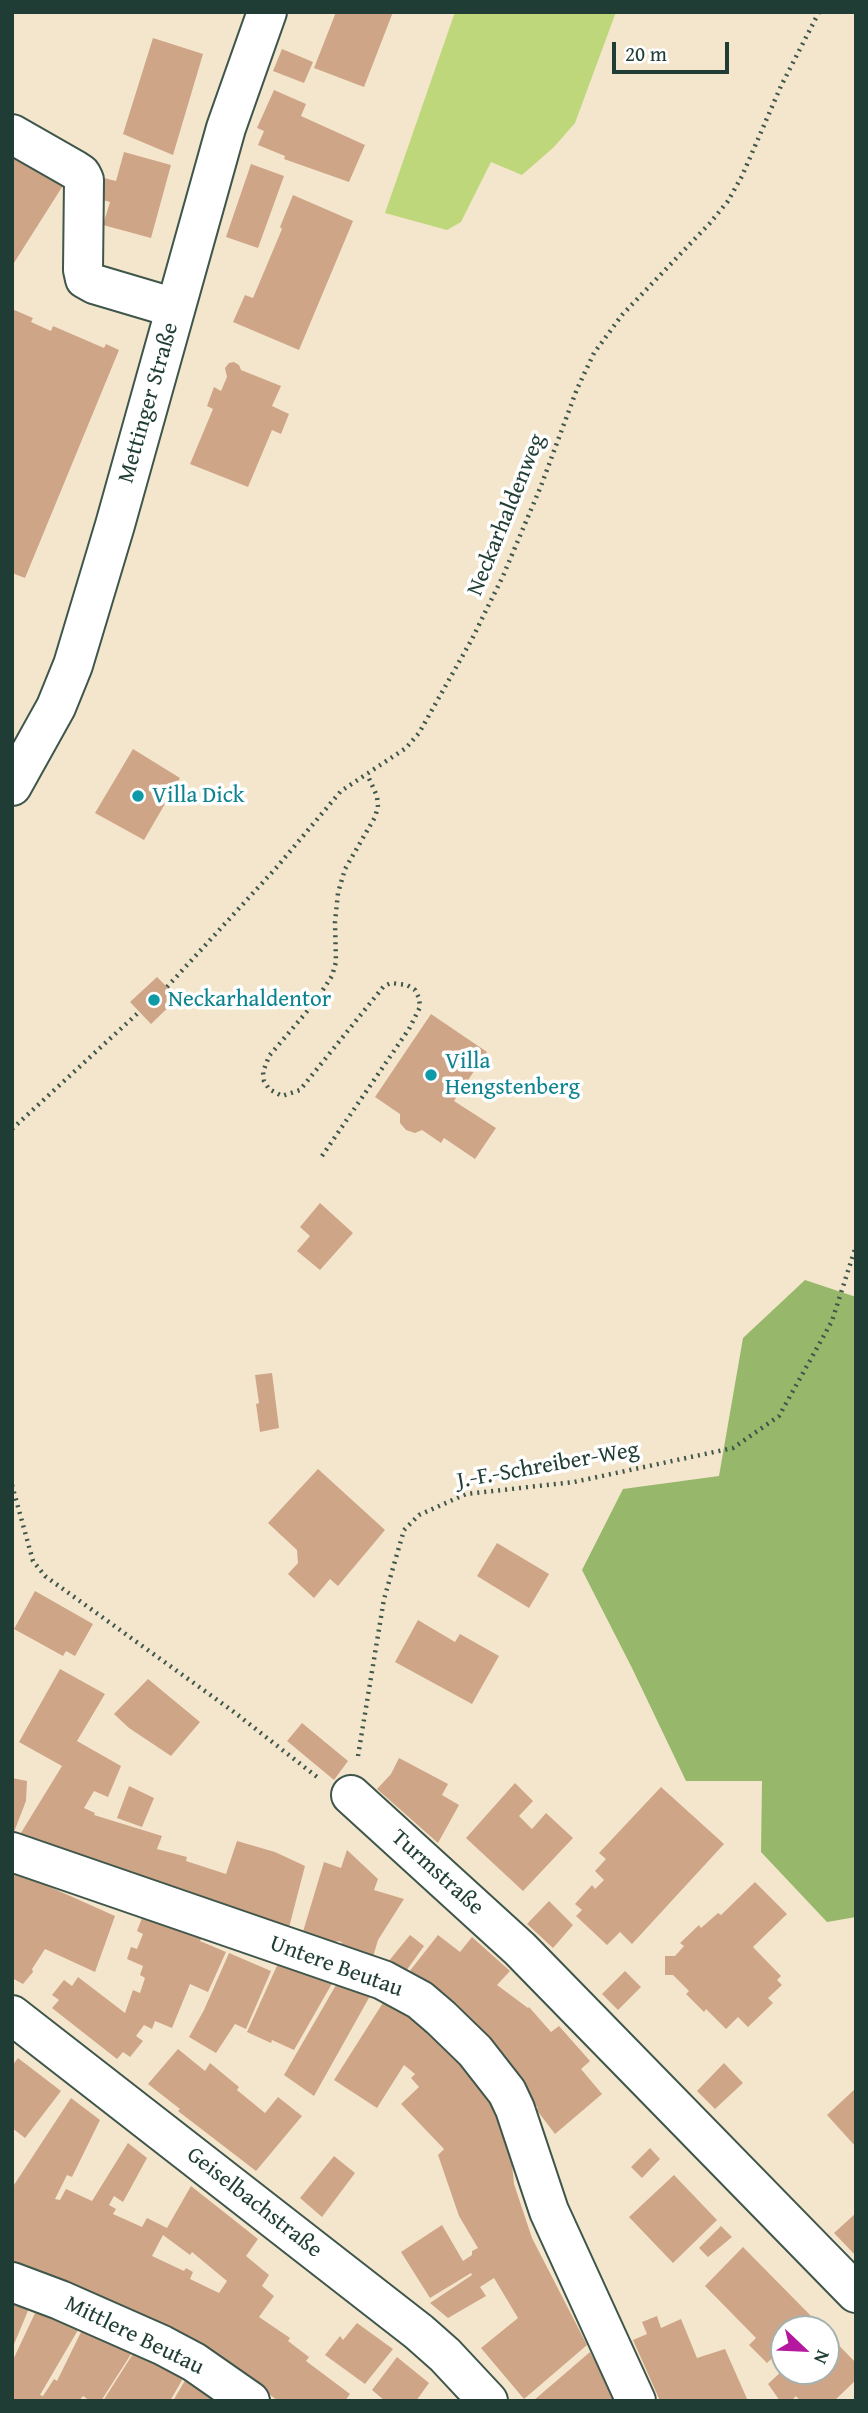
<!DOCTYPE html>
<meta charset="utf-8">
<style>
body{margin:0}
#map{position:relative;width:868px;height:2413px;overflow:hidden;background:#f4e6cd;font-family:"Gentium Book Plus",serif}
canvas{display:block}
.frame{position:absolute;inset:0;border:14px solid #1f3d34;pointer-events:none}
.north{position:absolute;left:770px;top:2315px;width:70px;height:70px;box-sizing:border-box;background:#fff;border:2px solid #a5b1ae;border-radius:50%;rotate:113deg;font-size:19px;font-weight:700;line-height:28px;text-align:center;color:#1f3d34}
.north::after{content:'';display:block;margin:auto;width:24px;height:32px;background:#b5179e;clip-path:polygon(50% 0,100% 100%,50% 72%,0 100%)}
.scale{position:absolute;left:612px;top:42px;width:117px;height:32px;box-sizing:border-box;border:4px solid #1f3d34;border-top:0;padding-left:9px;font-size:21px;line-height:24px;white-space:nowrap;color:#1f3d34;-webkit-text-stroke:5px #fff;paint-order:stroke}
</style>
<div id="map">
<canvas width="868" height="2413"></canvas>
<div class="frame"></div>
<div class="north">N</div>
<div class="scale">20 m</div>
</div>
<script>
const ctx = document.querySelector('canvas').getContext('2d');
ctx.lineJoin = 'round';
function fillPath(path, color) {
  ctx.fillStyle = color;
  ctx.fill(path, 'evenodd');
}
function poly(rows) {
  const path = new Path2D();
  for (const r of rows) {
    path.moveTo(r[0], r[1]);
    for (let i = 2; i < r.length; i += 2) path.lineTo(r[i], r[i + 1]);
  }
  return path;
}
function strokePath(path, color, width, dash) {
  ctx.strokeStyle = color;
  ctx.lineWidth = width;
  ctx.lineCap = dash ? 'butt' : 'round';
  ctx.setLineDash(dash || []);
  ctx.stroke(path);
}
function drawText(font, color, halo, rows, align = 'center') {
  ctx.font = font + ' "Gentium Book Plus",serif';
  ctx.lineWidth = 7;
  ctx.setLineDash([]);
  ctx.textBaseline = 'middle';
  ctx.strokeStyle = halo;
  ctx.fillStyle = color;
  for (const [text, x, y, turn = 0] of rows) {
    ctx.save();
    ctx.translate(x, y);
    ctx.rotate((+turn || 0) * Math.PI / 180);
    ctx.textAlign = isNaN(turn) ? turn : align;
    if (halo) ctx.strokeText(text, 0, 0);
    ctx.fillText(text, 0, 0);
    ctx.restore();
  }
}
const green = poly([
 [455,12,616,12,575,123,554,147,522,175,491,162,461,222,447,230,385,213]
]);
const forest = poly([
 [805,1280,856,1297,856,1917,827,1922,761,1852,762,1781,686,1781,632,1668,582,1570,623,1489,719,1476,743,1338]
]);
const building = poly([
 [336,12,393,12,364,87,314,68],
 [153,38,203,54,173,155,123,134],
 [282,49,313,62,304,83,273,71],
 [274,90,306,104,301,116,365,145,349,182,284,159,285,156,258,145,264,131,257,128],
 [12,152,64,184,12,266],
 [124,152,171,165,151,238,103,225,110,202,99,199,104,178,116,181],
 [251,164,284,176,258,248,226,237],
 [293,195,353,221,299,350,233,322,245,295,253,298,282,229,280,227],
 [12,309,33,318,31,322,51,331,53,326,104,348,106,344,119,350,25,578,12,573],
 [234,362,239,365,241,370,281,386,272,406,289,414,281,434,272,430,248,487,190,464,213,409,207,406,214,387,221,391,227,377,225,368,229,363],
 [133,749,180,778,144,840,95,813],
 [157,977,178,998,151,1024,130,1002],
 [431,1014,487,1052,454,1101,496,1128,475,1159,444,1138,441,1143,422,1130,415,1133,406,1130,400,1123,400,1114,375,1097],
 [320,1203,353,1233,320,1270,297,1251,310,1236,300,1227],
 [272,1373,279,1428,260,1432,256,1404,259,1403,255,1375],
 [318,1469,385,1530,338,1586,330,1579,314,1598,288,1574,298,1563,297,1550,268,1523],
 [497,1543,549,1574,529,1608,477,1576],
 [35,1591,93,1624,75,1656,66,1651,63,1656,14,1629],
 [418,1620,455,1642,460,1634,499,1656,472,1704,395,1662],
 [60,1669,105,1694,77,1741,121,1766,108,1797,94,1791,84,1808,95,1813,94,1815,162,1836,157,1849,187,1857,186,1861,226,1874,237,1841,275,1852,305,1866,286,1939,16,1841,62,1766,19,1742],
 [148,1679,200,1722,171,1756,129,1728,114,1714],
 [302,1723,348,1761,334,1780,287,1741],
 [399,1758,448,1784,442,1795,459,1805,438,1843,377,1789,391,1774],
 [12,1778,27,1781,26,1801,14,1832,12,1832],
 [515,1783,533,1801,519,1816,532,1829,546,1813,573,1838,523,1891,466,1838],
 [129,1786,154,1798,142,1827,117,1818],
 [661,1787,724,1844,632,1944,620,1932,607,1945,576,1916,582,1910,575,1904,592,1885,595,1889,604,1880,595,1871,606,1859,599,1853],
 [347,1850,378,1879,374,1890,404,1899,378,1940,373,1957,340,1946,342,1942,337,1941,335,1945,302,1935,324,1862,341,1868],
 [12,1870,115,1916,95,1972,45,1949,32,1969,33,1972,23,1984,12,1978],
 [755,1882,787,1914,753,1947,781,1976,777,1980,782,1985,768,1998,773,2003,748,2027,738,2017,726,2029,706,2009,704,2012,686,1994,689,1991,673,1975,665,1975,665,1956,675,1956,684,1946,680,1943,699,1925,701,1928,718,1913,721,1915],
 [549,1901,573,1925,553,1948,527,1924],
 [142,1918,201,1939,200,1941,226,1952,208,1992,190,1984,172,2028,155,2021,152,2029,144,2025,136,2036,143,2041,130,2057,123,2052,117,2059,52,2008,59,2000,52,1995,64,1980,72,1986,78,1977,125,2013,133,1990,140,1993,145,1978,140,1975,143,1966,127,1959,131,1947,137,1949,143,1934,137,1931],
 [410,1935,424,1946,406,1971,388,1962],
 [438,1935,460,1952,472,1937,510,1971,497,1985,528,2008,529,2007,551,2032,559,2026,590,2061,581,2069,602,2094,555,2134,536,2109,538,2108,469,2024,409,1972],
 [229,1953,271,1971,246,2029,235,2024,216,2053,189,2037,204,2010],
 [280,1959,334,1980,294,2050,272,2040,271,2043,247,2032],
 [625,1971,641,1987,618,2010,602,1994],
 [336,1985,370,1996,314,2096,284,2075],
 [386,1998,447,2042,495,2104,511,2154,514,2184,532,2238,587,2345,524,2399,481,2348,518,2318,494,2278,480,2287,486,2296,448,2318,430,2303,472,2275,471,2273,430,2298,401,2252,442,2225,463,2261,472,2255,472,2251,478,2248,459,2216,438,2155,444,2149,401,2104,419,2087,411,2078,415,2074,404,2065,377,2108,334,2080],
 [178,2049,205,2071,210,2063,239,2087,237,2090,265,2113,278,2097,302,2116,256,2171,178,2111,180,2109,148,2084],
 [18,2058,61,2091,25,2138,12,2128,12,2066],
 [724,2063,743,2083,715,2109,697,2091],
 [856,2088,856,2147,827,2115],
 [71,2098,100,2120,72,2177,67,2175,55,2199,60,2200,66,2189,92,2201,128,2143,147,2158,123,2202,114,2196,109,2205,116,2209,113,2214,142,2227,147,2218,167,2228,191,2186,258,2239,246,2256,269,2275,262,2286,274,2296,259,2317,290,2338,288,2341,309,2357,306,2361,350,2394,345,2401,278,2401,256,2384,12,2269,12,2188],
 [163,2235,190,2255,192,2252,227,2281,219,2293,190,2279,193,2272,186,2268,184,2271,152,2256],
 [650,2148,660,2159,642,2178,631,2167],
 [334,2156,355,2173,322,2217,300,2198],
 [674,2175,717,2220,673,2263,629,2217],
 [856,2213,856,2256,834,2233],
 [721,2226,732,2237,708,2257,699,2248],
 [743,2247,813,2318,802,2329,784,2329,784,2347,767,2363,749,2345,756,2338,705,2286],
 [12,2300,30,2306,12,2349],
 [36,2311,78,2330,40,2395,43,2396,54,2379,57,2381,84,2326,135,2348,101,2401,90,2401,83,2396,79,2401,12,2401,12,2362],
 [657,2316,661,2328,681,2319,697,2358,725,2349,748,2401,660,2401,633,2340,647,2334,642,2322],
 [357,2323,393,2349,365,2384,325,2355,340,2336,343,2340],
 [826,2332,856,2363,856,2380,834,2401,800,2401,796,2396,791,2401,780,2401,768,2384,784,2369,784,2371,826,2371],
 [136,2349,185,2375,170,2401,103,2401],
 [590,2352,617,2401,533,2401],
 [397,2357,429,2383,416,2401,385,2401,372,2390],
 [187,2377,227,2401,173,2401]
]);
const path = poly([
 [167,987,276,868,341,791,406,748,419,733,472,639,503,576,541,486,577,389,594,353,622,315,710,223,728,201,742,176,781,86,819,12],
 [12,1129,139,1012],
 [322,1156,409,1029,420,1007,419,998,415,990,407,985,391,983,384,986,300,1090,282,1096,269,1089,264,1081,263,1072,269,1056,315,1002,332,976,336,962,335,922,338,893,345,869,375,817,378,807,377,796,367,774],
 [12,1485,33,1561,45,1576,234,1712,317,1777],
 [358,1756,384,1599,404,1530,419,1515,466,1494,574,1482,733,1448,779,1416,832,1321,856,1246]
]);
const minor = poly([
 [12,134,75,170,81,174,84,180,83,270,85,279,94,284,175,308],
 [351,1795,520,1949,856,2293],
 [12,1852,383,1980,420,2000,441,2018,475,2051,507,2092,515,2109,549,2211,636,2401],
 [12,2282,60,2300,162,2345,194,2362,250,2401]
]);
const major = poly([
 [12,786,56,707,73,665,115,525,226,128,267,12],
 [12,2015,419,2332,445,2355,488,2401]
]);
const markers = [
 [138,796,7,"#0f9aa8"],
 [154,1000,7,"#0f9aa8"],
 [431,1075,7,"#0f9aa8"]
];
const streetNames = [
 ["Mettinger Straße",149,403,-74],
 ["Neckarhaldenweg",507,515,-68],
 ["J.-F.-Schreiber-Weg",548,1466,-10],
 ["Turmstraße",437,1873,42],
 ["Untere Beutau",336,1967,20],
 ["Geiselbachstraße",254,2203,38],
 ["Mittlere Beutau",134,2336,26]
];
const cultureNames = [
 ["Villa Dick",152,796],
 ["Neckarhaldentor",168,1000],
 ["Villa",445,1062],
 ["Hengstenberg",445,1088]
];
fillPath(green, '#bfd77b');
fillPath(forest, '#97b86b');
fillPath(building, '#cfa587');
strokePath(minor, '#3f564b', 42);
strokePath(major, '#3f564b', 42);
strokePath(path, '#3f564b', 4.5, [2, 5]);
strokePath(minor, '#fff', 38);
strokePath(major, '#fff', 38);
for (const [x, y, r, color] of markers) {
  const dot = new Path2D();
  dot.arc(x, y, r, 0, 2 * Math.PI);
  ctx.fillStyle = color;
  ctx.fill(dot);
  strokePath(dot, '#fff', 2.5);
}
drawText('23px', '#1f3d34', '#fff', streetNames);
drawText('23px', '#0d838f', '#fff', cultureNames, 'left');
</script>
